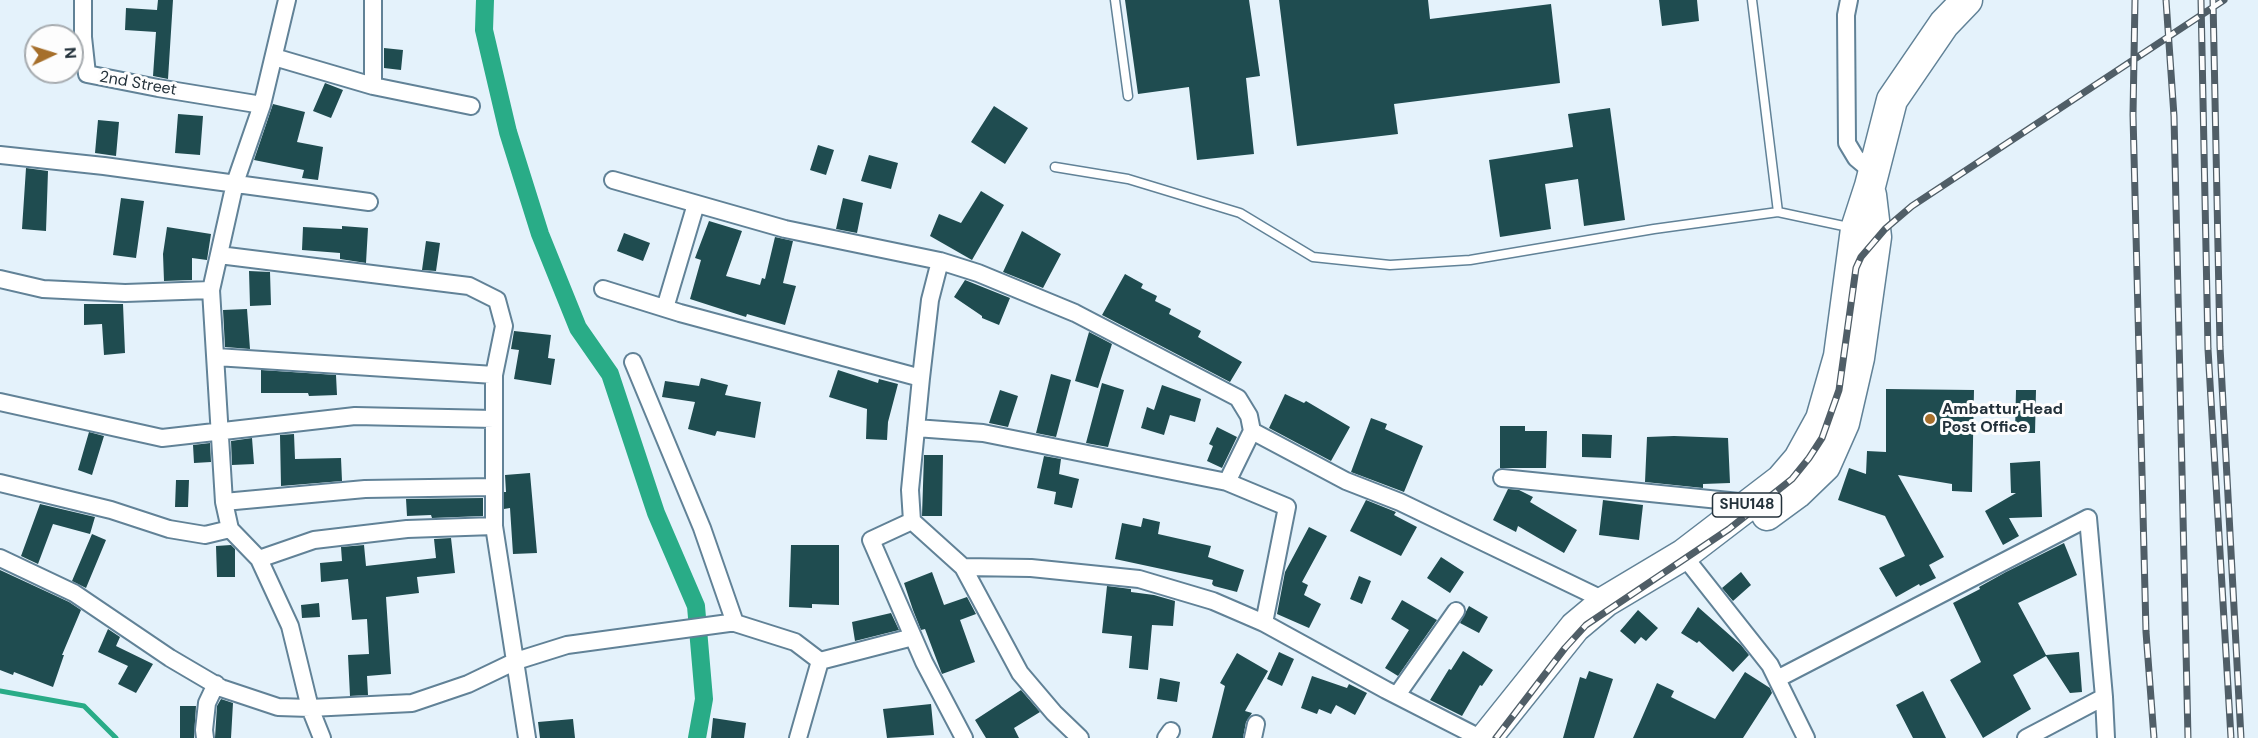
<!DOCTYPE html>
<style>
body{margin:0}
#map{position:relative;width:2258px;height:738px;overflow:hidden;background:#e4f2fb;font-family:"DM Sans",sans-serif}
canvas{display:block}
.north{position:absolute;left:24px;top:24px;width:60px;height:60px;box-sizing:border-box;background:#fdfdfd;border:2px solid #a6abaf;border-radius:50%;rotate:86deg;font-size:16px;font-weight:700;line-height:24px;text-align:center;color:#23313a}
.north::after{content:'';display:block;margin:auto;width:21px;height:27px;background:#a66f2b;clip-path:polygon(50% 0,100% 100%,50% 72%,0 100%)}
</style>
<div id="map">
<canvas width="2258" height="738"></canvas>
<div class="north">N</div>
</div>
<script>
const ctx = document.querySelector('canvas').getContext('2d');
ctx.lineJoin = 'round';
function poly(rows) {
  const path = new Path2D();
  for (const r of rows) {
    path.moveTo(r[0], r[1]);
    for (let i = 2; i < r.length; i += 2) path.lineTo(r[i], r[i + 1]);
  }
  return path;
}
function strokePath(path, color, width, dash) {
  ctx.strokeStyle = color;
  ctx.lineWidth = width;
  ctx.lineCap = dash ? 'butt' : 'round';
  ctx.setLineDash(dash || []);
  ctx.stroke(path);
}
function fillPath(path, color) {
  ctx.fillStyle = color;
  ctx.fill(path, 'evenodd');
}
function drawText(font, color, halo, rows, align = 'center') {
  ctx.font = font + ' "DM Sans",sans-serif';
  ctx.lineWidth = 6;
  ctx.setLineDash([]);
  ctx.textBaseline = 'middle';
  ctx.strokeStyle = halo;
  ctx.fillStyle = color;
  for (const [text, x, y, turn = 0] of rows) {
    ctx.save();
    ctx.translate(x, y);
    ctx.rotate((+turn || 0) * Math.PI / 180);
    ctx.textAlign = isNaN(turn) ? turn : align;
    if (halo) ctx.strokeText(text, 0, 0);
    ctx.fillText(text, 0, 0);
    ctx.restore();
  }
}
const stream = poly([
 [0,691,84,706,116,738]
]);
const canal = poly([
 [485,0,484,30,508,132,540,234,578,328,610,374,656,513,696,606,704,699,697,738]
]);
const building = poly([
 [158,0,173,0,168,79,153,76,156,32,125,30,126,8,157,10],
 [1125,0,1249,0,1260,76,1246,78,1254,154,1197,160,1189,87,1138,94],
 [1279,0,1428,0,1430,19,1551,4,1560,83,1394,104,1398,134,1297,146],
 [1659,0,1697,0,1699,21,1662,26],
 [384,48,403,50,401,70,384,68],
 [325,83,343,90,331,118,313,111],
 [273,104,305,112,297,142,323,147,318,180,302,178,304,170,254,160],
 [994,106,1028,128,1005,164,971,142],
 [1610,108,1625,220,1584,226,1578,179,1545,184,1551,229,1500,237,1489,160,1573,147,1568,114],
 [178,114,203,116,200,155,175,153],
 [98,120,119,122,116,156,95,153],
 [818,145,834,150,826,175,810,170],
 [869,155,898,163,891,189,861,181],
 [26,168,48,171,46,231,22,229],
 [981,191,1004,205,972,260,930,236,939,214,961,223],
 [121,198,144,201,136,258,113,255],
 [843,198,863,203,857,233,836,229],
 [709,221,742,231,726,276,760,285,762,278,765,279,775,237,793,241,783,283,796,286,785,325,747,314,746,317,690,299,701,260,695,258],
 [342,226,368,228,366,263,340,259,340,253,302,250,303,227,342,229],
 [167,227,211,234,207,260,192,258,192,280,164,281,163,254],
 [1022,231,1061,254,1043,288,1003,272],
 [624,233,650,243,643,261,617,251],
 [426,241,440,243,436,271,422,270],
 [249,271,270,272,271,305,250,306],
 [1125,274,1143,284,1141,288,1157,296,1155,301,1171,309,1169,314,1201,331,1198,337,1242,362,1230,382,1102,315],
 [965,280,1010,298,999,325,982,318,982,316,954,297],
 [84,304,123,304,125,353,104,355,102,324,84,325],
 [247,309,250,349,225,347,223,310],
 [514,331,551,335,548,358,555,359,551,385,514,379,519,350,511,349],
 [1089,332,1112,344,1098,388,1075,381],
 [261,370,336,375,337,395,309,396,308,393,261,393],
 [838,370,878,383,879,379,898,384,888,422,887,440,866,439,867,409,829,397],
 [1051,374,1071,380,1056,437,1036,433],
 [701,378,728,385,725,395,761,402,755,438,717,431,715,436,688,429,695,402,662,397,665,381,699,386],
 [1102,383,1124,390,1108,447,1086,443],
 [1162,385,1201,399,1195,422,1170,415,1164,435,1141,428,1147,407,1154,410],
 [1886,389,1974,390,1972,492,1952,491,1952,484,1898,475,1944,557,1929,565,1936,578,1920,586,1919,584,1896,597,1879,568,1905,556,1885,516,1838,500,1849,468,1866,474,1867,451,1886,452],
 [1000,390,1018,396,1008,427,989,423],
 [2016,390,2036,390,2035,433,2015,433],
 [1285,394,1304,403,1306,401,1350,427,1331,461,1269,428],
 [1371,418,1387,424,1385,429,1423,446,1404,492,1351,472],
 [1500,426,1525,426,1525,431,1547,431,1546,468,1500,468],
 [1217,427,1237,437,1222,468,1207,461,1213,446,1209,444],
 [89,432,104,436,92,475,78,470],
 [294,434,295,459,341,458,342,481,281,486,280,435],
 [1582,434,1612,435,1611,458,1582,457],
 [1674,436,1728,438,1730,483,1703,484,1703,488,1645,482,1647,437],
 [252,438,254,464,232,465,231,441],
 [210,443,211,462,194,463,193,445],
 [924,455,943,455,942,516,922,516],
 [1044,456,1061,459,1059,474,1079,479,1072,508,1054,504,1056,492,1037,488],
 [2040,461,2042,517,2009,518,2019,536,2003,545,1985,511,2016,493,2011,493,2010,463],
 [530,473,537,553,513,554,510,508,504,509,504,492,506,492,505,475],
 [176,480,189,480,188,507,175,507],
 [1508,489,1519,490,1533,497,1530,502,1577,530,1564,553,1518,526,1516,532,1493,520],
 [483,498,483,516,432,518,431,515,407,516,406,499],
 [1366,500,1396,512,1394,515,1417,527,1401,556,1350,531],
 [1603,500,1643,505,1639,540,1599,535],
 [40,504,95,517,90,534,53,524,38,564,21,556],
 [1143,518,1160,522,1158,534,1211,546,1208,557,1244,570,1237,592,1214,586,1212,584,1213,580,1115,559,1122,523,1141,527],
 [1309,527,1327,536,1302,582,1308,585,1304,595,1321,604,1309,628,1277,614,1285,572],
 [92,534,106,540,86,588,72,581],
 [451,538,455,573,417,577,419,593,386,597,391,674,367,676,368,695,350,696,348,655,369,654,367,619,352,620,348,579,321,582,320,563,342,561,341,547,364,545,366,566,436,558,434,539],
 [2064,543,2077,575,2018,603,2046,655,2079,652,2082,692,2070,693,2046,656,2013,675,2031,709,1983,738,1950,680,1981,662,1953,603,1980,589,1979,587,2006,572],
 [231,545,235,549,235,577,217,577,216,546],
 [791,545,839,545,839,605,812,604,812,608,789,607],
 [1441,557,1464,572,1450,593,1427,578],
 [0,570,69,602,81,610,62,655,64,655,53,687,14,672,13,675,0,670],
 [932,572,944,605,967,597,976,614,960,620,975,662,942,674,925,629,921,630,913,610,904,583],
 [1741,572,1751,585,1733,601,1722,588],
 [1359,576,1371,581,1362,604,1350,599],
 [1107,586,1131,589,1131,592,1154,595,1175,601,1173,626,1152,625,1148,670,1129,668,1132,636,1102,633],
 [1402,600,1437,620,1398,676,1385,668,1409,630,1391,619],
 [319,603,320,617,302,618,301,605],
 [1469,606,1488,617,1479,633,1460,623],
 [1698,607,1741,645,1749,655,1733,672,1699,641,1697,643,1681,633],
 [1638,610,1658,628,1646,641,1641,637,1635,644,1620,631],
 [891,613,899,630,855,641,852,622],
 [108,629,120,637,116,646,153,664,136,693,118,684,128,666,98,652],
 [1463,651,1493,670,1482,686,1480,685,1462,716,1430,700,1449,669,1451,670],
 [1279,652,1294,659,1282,686,1267,679],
 [1237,653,1268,671,1245,711,1252,713,1246,722,1243,738,1212,738,1225,686,1220,683],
 [1589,671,1613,679,1594,738,1563,738,1580,677,1586,679],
 [1745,672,1770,688,1772,693,1743,738,1633,738,1657,683,1674,691,1671,697,1715,719],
 [1312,676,1347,688,1349,684,1367,693,1355,715,1336,705,1331,714,1319,709,1317,714,1301,708],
 [1160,678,1180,682,1177,702,1157,699],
 [1021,690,1040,712,1014,728,1019,738,986,738,975,720],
 [1923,691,1946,738,1913,738,1896,705],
 [221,699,233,703,231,738,215,738,217,706],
 [931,704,934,735,887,738,883,709],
 [180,706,196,706,194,738,180,738],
 [713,718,746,723,744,738,711,738],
 [573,719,575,738,540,738,538,722]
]);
const lane = poly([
 [1115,0,1128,96],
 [1752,0,1778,212],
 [1055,167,1128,179,1240,213,1313,257,1390,265,1470,260,1654,229,1778,212,1853,228]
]);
const street = poly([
 [83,0,83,37,87,74,158,88,262,105],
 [287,0,262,105,235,183,211,290,224,502,230,529,259,559,290,626,310,708,322,738],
 [1849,0,1846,15,1847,143,1856,158,1874,173],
 [274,57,373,86,471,106],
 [373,86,373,0],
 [0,155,104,166,369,202],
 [613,180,785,229,940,261,978,273,1075,313,1238,398,1249,416,1252,431,1227,482],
 [219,255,469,286,497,300,504,326,494,375,494,526,527,738],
 [940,261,930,300,921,378,910,490,912,521,963,567,1020,673,1054,713,1080,738],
 [0,279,43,289,125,293,211,290],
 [603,289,680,313,921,378],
 [665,308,696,204],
 [216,357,494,375],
 [633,362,702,528,735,623],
 [0,402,162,438,355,416,494,419],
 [916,428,983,433,1227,482,1287,507,1264,623],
 [1252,431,1346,481,1400,502,1606,601],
 [1502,478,1749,503],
 [0,483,111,510,169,529,205,535,230,529],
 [224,502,365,489,493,487],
 [912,521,871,540,924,662,964,738],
 [1683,555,1770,665,1806,738],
 [0,558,74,593,170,658,221,688,278,707,310,708,412,703,468,684,516,661,567,645,729,623,735,623,795,642,820,661,913,637],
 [259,559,314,540,407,529,494,526],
 [963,567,1031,568,1139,579,1213,601,1264,623,1386,690,1480,738],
 [1777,679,2088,518,2104,697],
 [1397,695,1456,611],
 [205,738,204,730,207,703,216,684],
 [798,738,820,661],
 [1166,738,1171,731],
 [1253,738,1256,724],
 [2026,738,2104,697,2106,738]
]);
const highway = poly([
 [1767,515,1797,493,1825,466,1844,423,1859,358,1876,237,1871,195],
 [1486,738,1575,627,1606,601,1683,555,1781,480,1799,459,1821,419,1839,356,1856,229,1870,186,1892,100,1944,24,1967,0]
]);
const rail = poly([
 [2135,0,2133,115,2146,632,2154,738],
 [2166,0,2174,116,2188,738],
 [2201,0,2208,349,2231,738],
 [2213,0,2220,347,2241,738],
 [1496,738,1565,648,1586,625,1729,529,1792,479,1809,458,1822,438,1839,390,1856,268,1861,257,1885,229,1912,206,2224,0]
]);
const markers = [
 [1930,419,6,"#a66f2b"]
];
const shields = [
 [1747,505,69]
];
const shieldNames = [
 ["SHU148",1747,505]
];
const streetNames = [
 ["2nd Street",138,84,10]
];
const poiNames = [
 ["Ambattur Head",1942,410],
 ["Post Office",1942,428]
];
strokePath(stream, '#29ac87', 5);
strokePath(canal, '#29ac87', 18);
fillPath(building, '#1f4c50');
strokePath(lane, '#618297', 11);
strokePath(street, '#618297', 20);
strokePath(highway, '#618297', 33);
strokePath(lane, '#fff', 8);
strokePath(street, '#fff', 16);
strokePath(highway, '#fff', 30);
strokePath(rail, '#505e67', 7);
strokePath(rail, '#fdfdfd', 4.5, [14]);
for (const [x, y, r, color] of markers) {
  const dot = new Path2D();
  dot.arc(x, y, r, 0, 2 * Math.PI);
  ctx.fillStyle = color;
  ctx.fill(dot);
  strokePath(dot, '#fdfdfd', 2);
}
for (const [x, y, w] of shields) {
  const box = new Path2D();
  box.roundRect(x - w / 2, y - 12, w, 24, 4.5);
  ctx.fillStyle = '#fdfdfd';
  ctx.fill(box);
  strokePath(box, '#23313a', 1.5);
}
drawText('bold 15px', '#23313a', null, shieldNames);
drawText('16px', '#23313a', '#fdfdfd', streetNames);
drawText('bold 16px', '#23313a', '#fdfdfd', poiNames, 'left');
</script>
